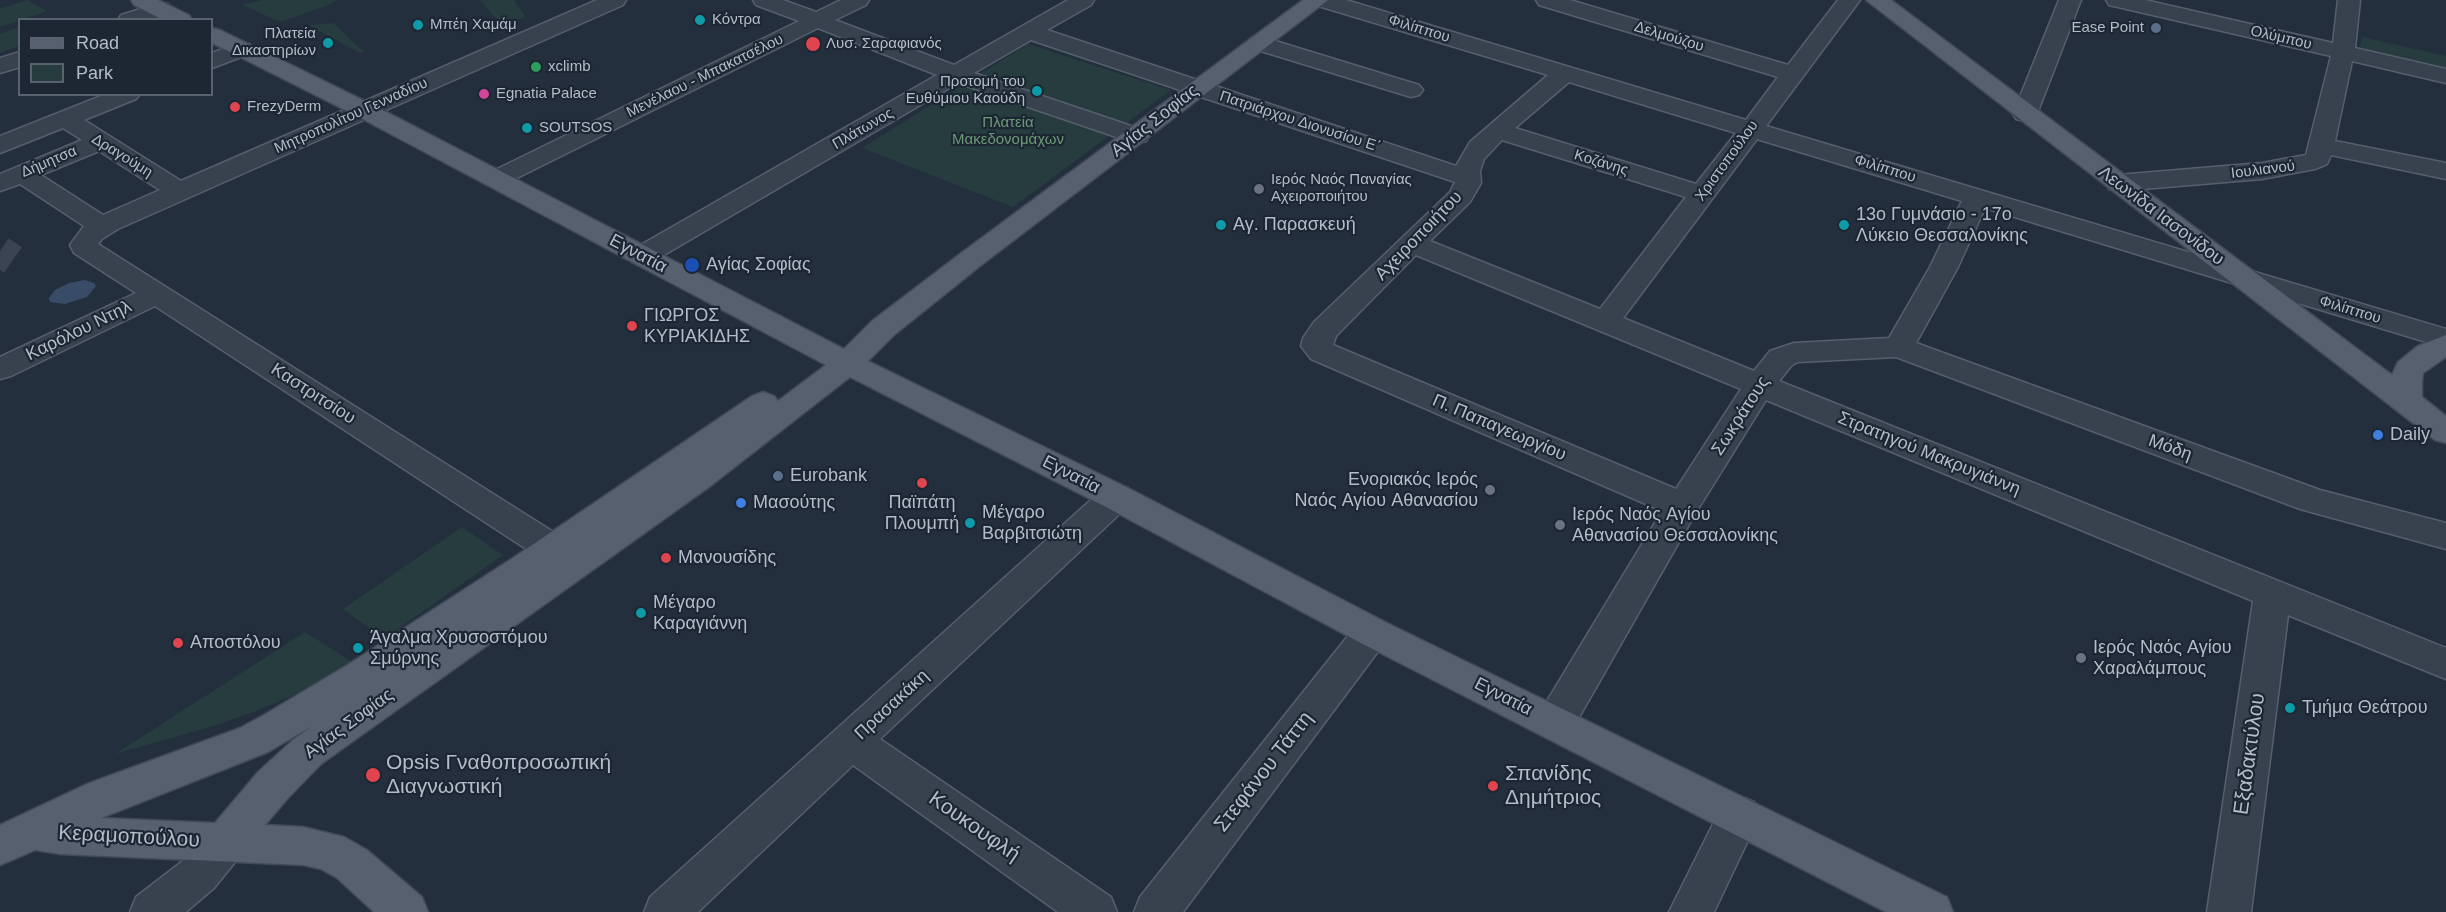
<!DOCTYPE html>
<meta charset="utf-8">
<style>
body{margin:0}
#map{position:relative;width:2446px;height:912px;overflow:hidden;background:#242f3e;font-family:Helvetica,sans-serif}
canvas{display:block}
.legend{position:absolute;left:18px;top:18px;width:195px;height:78px;box-sizing:border-box;background:#1d2633;border:2px solid #59626f;margin:0;padding:8px 10px;list-style:none;font-size:18px;color:#b4bcc9}
.legend li{display:flex;align-items:center;gap:12px;height:30px}
.legend b{width:30px;border:2px solid #59626f}
</style>
<div id="map">
<canvas width="2446" height="912"></canvas>
<ul class="legend">
<li><b style="height:8px;background:#56606e"></b>Road</li>
<li><b style="height:16px;background:#263c3f"></b>Park</li>
</ul>
</div>
<script>
const ctx = document.querySelector('canvas').getContext('2d');
ctx.lineJoin = 'round';
function fillPath(path, color) {
  ctx.fillStyle = color;
  ctx.fill(path, 'evenodd');
}
function poly(rows) {
  const path = new Path2D();
  for (const r of rows) {
    path.moveTo(r[0], r[1]);
    for (let i = 2; i < r.length; i += 2) path.lineTo(r[i], r[i + 1]);
  }
  return path;
}
function strokePath(path, color, width, dash) {
  ctx.strokeStyle = color;
  ctx.lineWidth = width;
  ctx.lineCap = dash ? 'butt' : 'round';
  ctx.setLineDash(dash || []);
  ctx.stroke(path);
}
function drawText(font, color, halo, rows, align = 'center') {
  ctx.font = font + ' Helvetica,sans-serif';
  ctx.lineWidth = 4.5;
  ctx.setLineDash([]);
  ctx.textBaseline = 'middle';
  ctx.strokeStyle = halo;
  ctx.fillStyle = color;
  for (const [text, x, y, turn = 0] of rows) {
    ctx.save();
    ctx.translate(x, y);
    ctx.rotate((+turn || 0) * Math.PI / 180);
    ctx.textAlign = isNaN(turn) ? turn : align;
    if (halo) ctx.strokeText(text, 0, 0);
    ctx.fillText(text, 0, 0);
    ctx.restore();
  }
}
const green = poly([
 [27,0,47,11,0,27,0,9],
 [263,0,337,0,326,6,280,22,242,5],
 [480,0,514,0,526,17,502,26],
 [333,23,364,52,360,53,309,25],
 [19,27,19,46,0,53,0,34],
 [2362,37,2446,56,2446,69,2360,49],
 [1028,44,1171,90,1013,207,862,148],
 [462,527,503,555,384,639,343,609],
 [305,632,352,662,294,695,256,711,214,726,115,754]
]);
const water = poly([
 [85,280,94,283,96,286,87,297,65,304,50,302,49,298,55,290,69,283]
]);
const minorTunnel = poly([
 [0,251,13,260]
]);
const minor = poly([
 [597,0,626,0,623,5,118,229,102,239,98,244,566,540,571,549,566,558,553,562,540,558,155,306,11,376,0,379,0,357,136,293,74,253,70,245,84,226,20,184,0,191,0,174,82,140,63,128,0,153,0,136,106,94,140,94,136,99,84,120,181,181,597,0],
 [99,151,160,190,103,215,41,175,99,151],
 [753,0,783,0,816,12,841,0,869,0,866,5,835,20,954,65,1068,0,1094,0,1091,5,1047,30,1456,166,1470,142,1548,75,1315,5,1312,0,1346,0,1746,120,1778,77,1539,5,1536,0,1570,0,1788,65,1838,0,1860,0,1766,126,2446,329,2446,348,1985,208,1958,267,1916,343,2320,490,2446,523,2446,549,2300,509,1896,357,1798,362,1792,365,1779,381,2446,648,2446,679,2288,615,2251,912,2207,912,2253,601,1766,400,1695,514,1569,735,1555,740,1541,735,1535,723,1541,711,1662,511,1311,359,1301,346,1303,338,1314,322,1450,192,1455,182,1031,40,974,73,1146,131,1149,136,1146,141,1137,143,1128,141,958,83,652,262,642,264,632,262,628,256,632,250,937,75,818,28,505,184,496,187,487,184,483,179,487,174,799,21,756,5,753,0],
 [1569,82,1736,133,1696,184,1515,128,1569,82],
 [1757,139,1962,201,1930,267,1889,338,1794,343,1770,351,1754,371,1623,318,1757,139],
 [1502,140,1686,197,1600,309,1430,241,1470,202,1481,183,1480,171,1484,159,1502,140],
 [1416,255,1741,389,1676,489,1333,345,1336,336,1416,255],
 [2059,0,2081,0,2037,114,2034,119,2025,121,2016,119,2013,114,2059,0],
 [2106,0,2145,0,2333,43,2338,0,2360,0,2355,48,2446,69,2446,83,2352,61,2335,141,2446,163,2446,179,2331,155,2327,164,2315,169,2262,179,2118,191,2109,189,2105,183,2109,177,2118,175,2262,163,2306,155,2331,56,2109,5,2106,0],
 [160,3,168,4,171,9,168,14,151,20,118,20,121,15,160,3],
 [1259,36,1419,85,1423,90,1419,95,1411,97,1251,48,1248,43,1251,38,1259,36],
 [241,42,249,44,252,49,249,54,212,68,212,53,241,42],
 [20,52,20,67,0,73,0,58,20,52],
 [1116,485,1128,488,1133,497,1128,506,880,739,1111,897,1117,912,1058,912,853,765,698,912,644,912,650,897,1104,488,1116,485],
 [1372,617,1385,622,1391,632,1385,642,1183,912,1134,912,1140,897,1359,622,1372,617],
 [1739,796,1754,802,1760,815,1714,912,1669,912,1724,802,1739,796],
 [225,823,240,828,246,842,240,856,214,888,186,912,130,912,136,897,184,860,210,828,225,823]
]);
const major = poly([
 [131,0,158,0,189,15,192,20,163,20,134,5,131,0],
 [1303,0,1328,0,980,266,894,335,868,361,1128,488,1385,622,1947,897,1953,912,1886,912,1359,642,1104,506,850,377,709,487,321,764,288,798,265,825,303,827,344,837,367,850,422,897,428,912,374,912,337,878,321,869,303,865,60,854,35,850,0,865,0,825,87,784,240,728,264,715,349,664,513,558,752,396,763,392,774,396,778,401,826,365,355,115,212,43,212,28,220,30,373,105,844,349,872,321,960,254,1303,0],
 [312,726,293,740,258,772,215,823,101,818,268,752,312,726],
 [1866,0,1891,0,2392,375,2398,362,2418,346,2446,335,2446,357,2423,373,2422,381,2422,397,2446,416,2446,443,2435,440,1866,0]
]);
const markers = [
 [700,20,6,"#0f9aa8"],
 [418,25,6,"#0f9aa8"],
 [2156,28,6,"#5c6f8a"],
 [328,43,6,"#0f9aa8"],
 [813,44,8,"#e0444e"],
 [536,67,6,"#2e9e5b"],
 [1037,91,6,"#0f9aa8"],
 [484,94,6,"#d1479c"],
 [235,107,6,"#e0444e"],
 [527,128,6,"#0f9aa8"],
 [1259,189,6,"#6b7280"],
 [1221,225,6,"#0f9aa8"],
 [1844,225,6,"#0f9aa8"],
 [692,265,8,"#1a4fb4"],
 [632,326,6,"#e0444e"],
 [2378,435,6,"#3f7fe0"],
 [778,476,6,"#5c6f8a"],
 [922,483,6,"#e0444e"],
 [1490,490,6,"#6b7280"],
 [741,503,6,"#3f7fe0"],
 [970,523,6,"#0f9aa8"],
 [1560,525,6,"#6b7280"],
 [666,558,6,"#e0444e"],
 [641,613,6,"#0f9aa8"],
 [178,643,6,"#e0444e"],
 [358,648,6,"#0f9aa8"],
 [2081,658,6,"#6b7280"],
 [2290,708,6,"#0f9aa8"],
 [373,775,8,"#e0444e"],
 [1493,786,6,"#e0444e"]
];
const farPoinames = [
 ["Κόντρα",712,20],
 ["Μπέη Χαμάμ",430,25],
 ["Ease Point",2144,28,"right"],
 ["Πλατεία",316,34,"right"],
 ["Δικαστηρίων",316,51,"right"],
 ["Λυσ. Σαραφιανός",826,44],
 ["xclimb",548,67],
 ["Προτομή του",1025,82,"right"],
 ["Ευθύμιου Καούδη",1025,99,"right"],
 ["Egnatia Palace",496,94],
 ["FrezyDerm",247,107],
 ["SOUTSOS",539,128],
 ["Ιερός Ναός Παναγίας",1271,180],
 ["Αχειροποιήτου",1271,197]
];
const farStreetnames = [
 ["Φιλίππου",1419,29,17],
 ["Δελμούζου",1669,37,17],
 ["Ολύμπου",2281,38,13],
 ["Μενέλαου - Μπακατσέλου",705,76,-26],
 ["Μητροπολίτου Γενναδίου",351,116,-24],
 ["Πατριάρχου Διονυσίου Ε΄",1300,122,18],
 ["Πλάτωνος",863,129,-30],
 ["Δραγούμη",122,156,32],
 ["Χριστοπούλου",1727,161,-54],
 ["Δήμητσα",49,162,-23],
 ["Κοζάνης",1601,163,17],
 ["Φιλίππου",1885,169,17],
 ["Ιουλιανού",2263,170,-7],
 ["Φιλίππου",2350,310,17]
];
const farParknames = [
 ["Πλατεία",1008,123],
 ["Μακεδονομάχων",1008,140]
];
const streetNames = [
 ["Αγίας Σοφίας",1155,121,-38],
 ["Λεωνίδα Ιασονίδου",2161,216,37],
 ["Αχειροποιήτου",1419,236,-46],
 ["Εγνατία",638,254,28],
 ["Καρόλου Ντηλ",79,331,-26],
 ["Καστριτσίου",313,394,33],
 ["Σωκράτους",1741,416,-57],
 ["Π. Παπαγεωργίου",1499,428,23],
 ["Μόδη",2170,448,20],
 ["Στρατηγού Μακρυγιάννη",1929,454,22],
 ["Εγνατία",1071,475,27],
 ["Εγνατία",1503,697,27],
 ["Πρασακάκη",892,705,-43],
 ["Αγίας Σοφίας",349,724,-36]
];
const poiNames = [
 ["13ο Γυμνάσιο - 17ο",1856,215],
 ["Λύκειο Θεσσαλονίκης",1856,236],
 ["Αγ. Παρασκευή",1233,225],
 ["Αγίας Σοφίας",706,265],
 ["ΓΙΩΡΓΟΣ",644,316],
 ["ΚΥΡΙΑΚΙΔΗΣ",644,337],
 ["Daily",2390,435],
 ["Eurobank",790,476],
 ["Ενοριακός Ιερός",1478,480,"right"],
 ["Ναός Αγίου Αθανασίου",1478,501,"right"],
 ["Μασούτης",753,503],
 ["Παϊπάτη",922,503,"center"],
 ["Πλουμπή",922,524,"center"],
 ["Μέγαρο",982,513],
 ["Βαρβιτσιώτη",982,534],
 ["Ιερός Ναός Αγίου",1572,515],
 ["Αθανασίου Θεσσαλονίκης",1572,536],
 ["Μανουσίδης",678,558],
 ["Μέγαρο",653,603],
 ["Καραγιάννη",653,624],
 ["Άγαλμα Χρυσοστόμου",370,638],
 ["Σμύρνης",370,659],
 ["Αποστόλου",190,643],
 ["Ιερός Ναός Αγίου",2093,648],
 ["Χαραλάμπους",2093,669],
 ["Τμήμα Θεάτρου",2302,708]
];
const nearStreetnames = [
 ["Εξαδακτύλου",2250,754,-82],
 ["Στεφάνου Τάττη",1264,772,-52],
 ["Κουκουφλή",974,827,35],
 ["Κεραμοπούλου",129,837,3]
];
const nearPoinames = [
 ["Opsis Γναθοπροσωπική",386,763],
 ["Διαγνωστική",386,787],
 ["Σπανίδης",1505,774],
 ["Δημήτριος",1505,798]
];
fillPath(green, '#263c3f');
fillPath(water, '#394c67');
strokePath(minorTunnel, '#3a4453', 31, [31, 16]);
strokePath(minor, '#565f6c', 3);
strokePath(major, '#414a57', 3);
fillPath(minor, '#38414e');
fillPath(major, '#56606e');
for (const [x, y, r, color] of markers) {
  const dot = new Path2D();
  dot.arc(x, y, r, 0, 2 * Math.PI);
  ctx.fillStyle = color;
  ctx.fill(dot);
  strokePath(dot, '#1d2633', 2);
}
drawText('15px', '#b4bcc9', '#1d2633', farPoinames, 'left');
drawText('15px', '#b4bcc9', '#1d2633', farStreetnames);
drawText('15px', '#6b9a76', '#1d2633', farParknames);
drawText('18px', '#b4bcc9', '#1d2633', streetNames);
drawText('18px', '#b4bcc9', '#1d2633', poiNames, 'left');
drawText('21px', '#b4bcc9', '#1d2633', nearStreetnames);
drawText('21px', '#b4bcc9', '#1d2633', nearPoinames, 'left');
</script>
